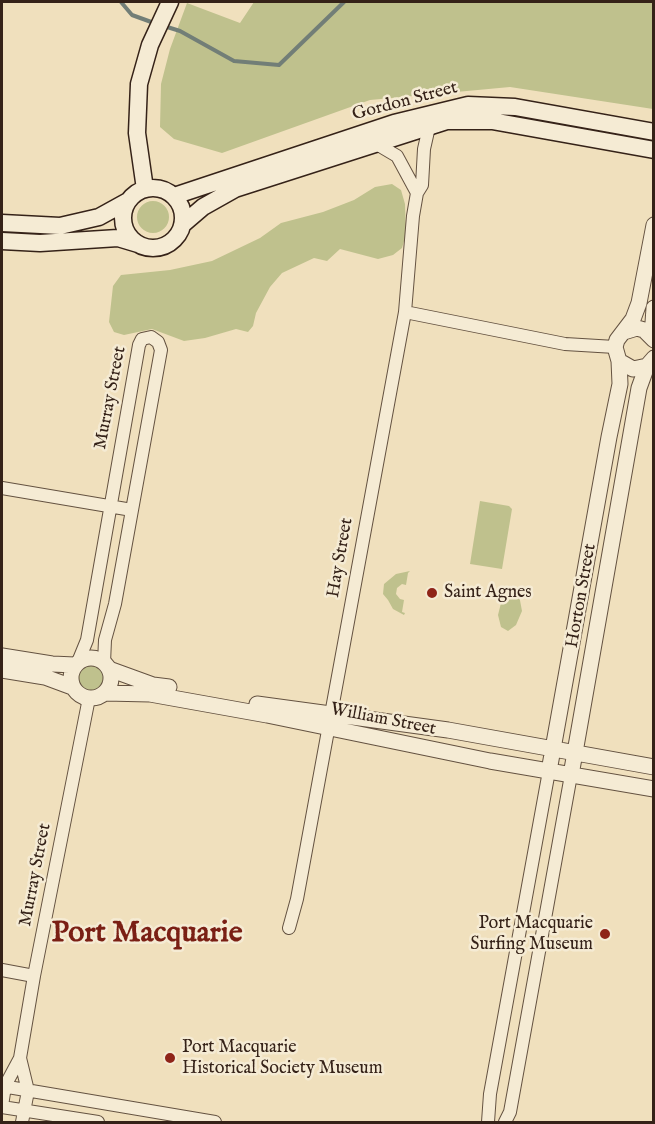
<!DOCTYPE html>
<style>
body{margin:0}
#map{position:relative;width:655px;height:1124px;overflow:hidden;background:#f0e0bd;font-family:"IM FELL English",serif}
canvas{display:block}
.frame{position:absolute;inset:0;border:3px solid #352218;pointer-events:none}
</style>
<div id="map">
<canvas width="655" height="1124"></canvas>
<div class="frame"></div>
</div>
<script>
const ctx = document.querySelector('canvas').getContext('2d');
ctx.lineJoin = 'round';
function fillPath(path, color) {
  ctx.fillStyle = color;
  ctx.fill(path, 'evenodd');
}
function poly(rows) {
  const path = new Path2D();
  for (const r of rows) {
    if (r.length === 3) {
      path.moveTo(r[0] + r[2], r[1]);
      path.arc(r[0], r[1], r[2], 0, 2 * Math.PI);
      continue;
    }
    path.moveTo(r[0], r[1]);
    for (let i = 2; i < r.length; i += 2) path.lineTo(r[i], r[i + 1]);
  }
  return path;
}
function strokePath(path, color, width, dash) {
  ctx.strokeStyle = color;
  ctx.lineWidth = width;
  ctx.lineCap = dash ? 'butt' : 'round';
  ctx.setLineDash(dash || []);
  ctx.stroke(path);
}
function drawText(font, color, halo, rows, align = 'center') {
  ctx.font = font + ' "IM FELL English",serif';
  ctx.lineWidth = 5;
  ctx.setLineDash([]);
  ctx.textBaseline = 'middle';
  ctx.strokeStyle = halo;
  ctx.fillStyle = color;
  for (const [text, x, y, turn = 0] of rows) {
    ctx.save();
    ctx.translate(x, y);
    ctx.rotate((+turn || 0) * Math.PI / 180);
    ctx.textAlign = isNaN(turn) ? turn : align;
    if (halo) ctx.strokeText(text, 0, 0);
    ctx.fillText(text, 0, 0);
    ctx.restore();
  }
}
const green = poly([
 [254,2,653,2,653,109,510,87,370,100,222,153,174,139,160,127,161,84,170,49,187,3,240,23],
 [392,184,401,190,405,204,406,234,402,248,393,255,378,259,340,249,327,261,314,258,282,273,270,287,256,313,253,326,248,332,236,329,205,338,184,341,152,329,124,335,114,332,109,322,113,286,121,275,170,270,212,261,260,238,281,223,323,212,354,200,375,187],
 [153,217,16],
 [480,501,509,506,512,509,502,569,470,564],
 [410,571,408,573,406,585,402,584,397,588,396,594,400,599,404,600,402,612,405,613,404,615,393,609,388,600,383,594,384,584,396,574],
 [511,590,516,591,519,595,522,611,516,625,508,631,501,627,498,615,502,599,506,593],
 [90,678,13]
]);
const stream = poly([
 [121,2,132,15,154,23],
 [164,26,180,31,234,61,279,65,344,2]
]);
const minor = poly([
 [375,143,397,156,417,193],
 [405,312,565,344,615,347],
 [2,488,132,510],
 [78,662,87,640,139,345,142,339,151,337,158,342,161,350,115,604,105,640,104,663],
 [289,928,297,899,405,312,413,216,417,193,422,185,424,149,429,127],
 [2,970,34,976],
 [20,1058,28,1091,22,1122],
 [2,1086,215,1122],
 [2,1106,5,1086,20,1058,34,976,89,698],
 [2,1107,98,1122],
 [488,1122,490,1094,549,771],
 [505,1122,510,1112,571,775]
]);
const tertiary = poly([
 [654,225,639,303,633,319,617,340,615,347,619,361,633,369,647,366,654,358],
 [624,332,637,328,644,330,654,340],
 [652,337,654,308],
 [2,656,52,664,75,665],
 [91,678,20],
 [109,669,153,685,169,687],
 [2,670,45,677,72,687],
 [105,693,150,694,267,715,490,761,654,789],
 [257,704,448,730,654,767],
 [549,771,609,437,620,384,619,361],
 [571,775,639,388,647,366]
]);
const secondary = poly([
 [153,218,30],
 [145,189,137,133,139,84,150,45,170,2],
 [174,196,394,123,468,105,515,107,654,132],
 [2,223,60,226,99,217,128,201],
 [182,225,203,207,235,189,447,121,492,121,654,150],
 [2,241,40,243,118,238,138,244]
]);
const markers = [
 [432,593,6,"#8f2418"],
 [605,934,6,"#8f2418"],
 [170,1058,6,"#8f2418"]
];
const streetNames = [
 ["Gordon Street",405,102,-15],
 ["Murray Street",111,398,-79],
 ["Hay Street",341,558,-80],
 ["Horton Street",582,596,-80],
 ["William Street",383,720,11],
 ["Murray Street",36,875,-79]
];
const poiNames = [
 ["Saint Agnes",444,593],
 ["Port Macquarie",593,924,"right"],
 ["Surfing Museum",593,945,"right"],
 ["Port Macquarie",182,1048],
 ["Historical Society Museum",182,1069]
];
const townNames = [
 ["Port Macquarie",147,935]
];
fillPath(green, '#bfc18d');
strokePath(stream, '#727e77', 4);
strokePath(minor, '#645241', 14);
strokePath(tertiary, '#645241', 17);
strokePath(secondary, '#352218', 19);
strokePath(minor, '#f5ebd4', 12);
strokePath(tertiary, '#f5ebd4', 15);
strokePath(secondary, '#f5ebd4', 16);
for (const [x, y, r, color] of markers) {
  const dot = new Path2D();
  dot.arc(x, y, r, 0, 2 * Math.PI);
  ctx.fillStyle = color;
  ctx.fill(dot);
  strokePath(dot, '#f5ebd4', 2);
}
drawText('18px', '#352218', '#f5ebd4', streetNames);
drawText('18px', '#352218', '#f5ebd4', poiNames, 'left');
drawText('bold 30px', '#7a1f14', '#f5ebd4', townNames);
</script>
